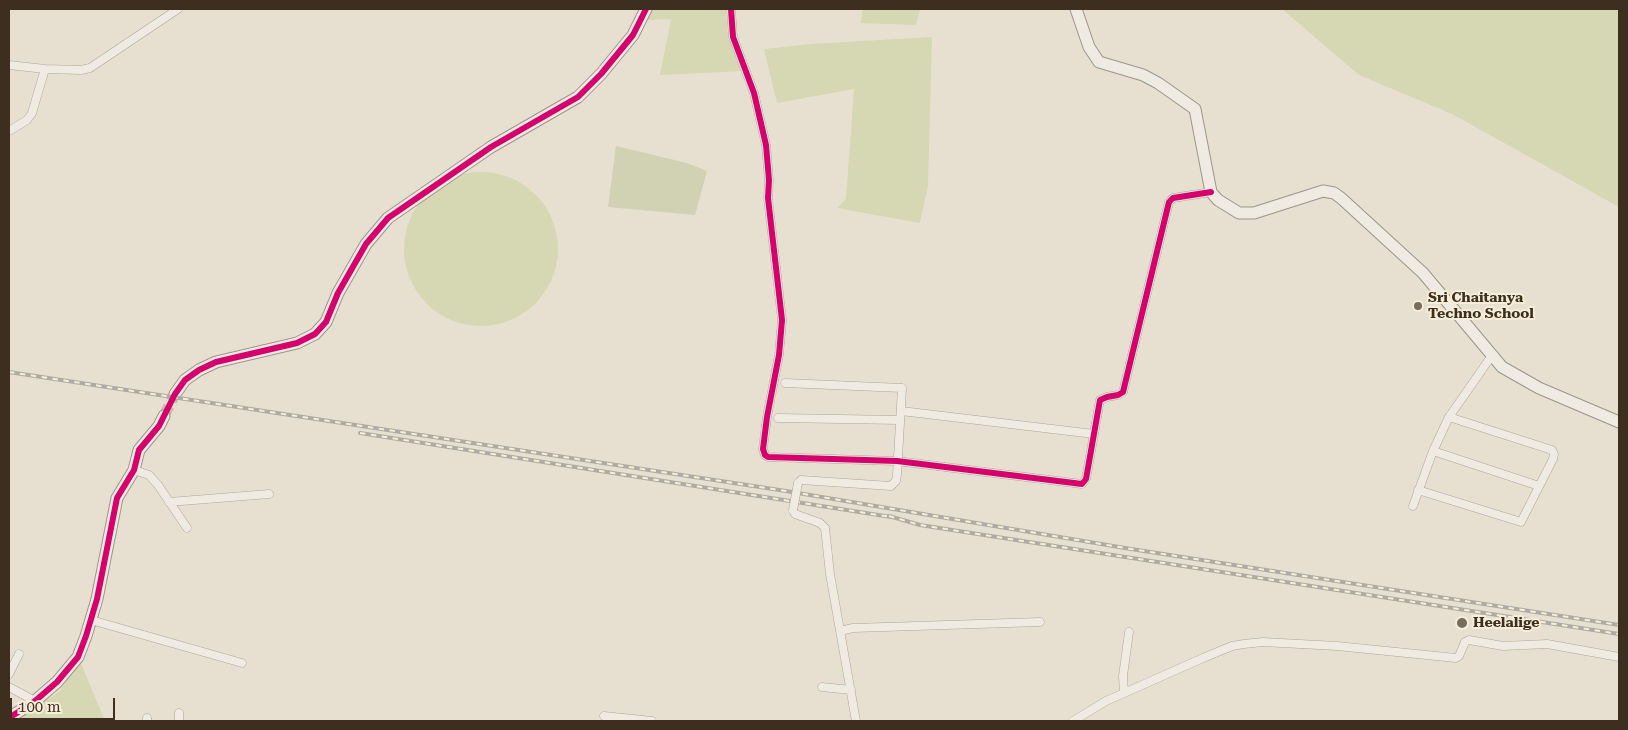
<!DOCTYPE html>
<style>
body{margin:0}
#map{position:relative;width:1628px;height:730px;overflow:hidden;background:#e7e0d1;font-family:"Roboto Serif",serif}
canvas{display:block}
.frame{position:absolute;inset:0;border:10px solid #3d2e20;pointer-events:none}
.scale{position:absolute;left:10px;top:698px;width:105px;height:22px;box-sizing:border-box;border:2px solid #3d2e20;border-top:0;padding-left:6px;font-size:15px;line-height:18px;white-space:nowrap;color:#3d2e20;-webkit-text-stroke:4px #f7eed8;paint-order:stroke}
</style>
<div id="map">
<canvas width="1628" height="730"></canvas>
<div class="frame"></div>
<div class="scale">100 m</div>
</div>
<script>
const ctx = document.querySelector('canvas').getContext('2d');
ctx.lineJoin = 'round';
function fillPath(path, color) {
  ctx.fillStyle = color;
  ctx.fill(path, 'evenodd');
}
function poly(rows) {
  const path = new Path2D();
  for (const r of rows) {
    if (r.length === 3) {
      path.moveTo(r[0] + r[2], r[1]);
      path.arc(r[0], r[1], r[2], 0, 2 * Math.PI);
      continue;
    }
    path.moveTo(r[0], r[1]);
    for (let i = 2; i < r.length; i += 2) path.lineTo(r[i], r[i + 1]);
  }
  return path;
}
function strokePath(path, color, width, dash) {
  ctx.strokeStyle = color;
  ctx.lineWidth = width;
  ctx.lineCap = dash ? 'butt' : 'round';
  ctx.setLineDash(dash || []);
  ctx.stroke(path);
}
function drawText(font, color, halo, rows, align = 'center') {
  ctx.font = font + ' "Roboto Serif",serif';
  ctx.lineWidth = 4;
  ctx.setLineDash([]);
  ctx.textBaseline = 'middle';
  ctx.strokeStyle = halo;
  ctx.fillStyle = color;
  for (const [text, x, y, turn = 0] of rows) {
    ctx.save();
    ctx.translate(x, y);
    ctx.rotate((+turn || 0) * Math.PI / 180);
    ctx.textAlign = isNaN(turn) ? turn : align;
    if (halo) ctx.strokeText(text, 0, 0);
    ctx.fillText(text, 0, 0);
    ctx.restore();
  }
}
const green = poly([
 [653,9,726,9,728,37,742,71,660,75,671,19,647,20],
 [863,9,920,9,916,25,861,23],
 [1282,9,1619,9,1619,207,1452,114,1359,75],
 [932,37,928,185,920,223,837,208,846,199,854,89,777,103,764,49,811,44],
 [481,249,77],
 [80,661,105,721,14,721,59,692]
]);
const cemetery = poly([
 [616,146,687,163,707,171,695,215,608,207]
]);
const secondaryTunnel = poly([
 [164,416,175,394]
]);
const street = poly([
 [731,9,733,37,754,93,766,145,769,180,768,198,782,320,779,355,767,417,763,449,765,455,768,457,897,461,1082,484,1086,479,1100,400,1107,397,1118,395,1123,392,1169,202,1173,198,1211,192],
 [9,65,45,69,81,70,90,68,178,9],
 [9,131,27,120,32,113,45,69],
 [785,383,902,388,897,475,896,481,891,486,801,480,798,483],
 [901,411,1094,434],
 [778,418,900,420],
 [1433,451,1539,486],
 [134,470,149,475,158,485,187,528],
 [1418,490,1521,522,1553,459,1554,454,1552,450,1449,417],
 [169,502,269,494],
 [1413,506,1433,451,1449,417,1493,354],
 [793,510,795,514,820,523,825,528,830,574,856,721],
 [91,620,242,663],
 [840,631,853,628,1040,622],
 [9,674,19,654],
 [9,687,35,701],
 [822,687,851,690],
 [1124,693,1123,676,1129,632],
 [604,716,652,721],
 [147,721,147,718],
 [179,721,179,713],
 [1073,721,1106,701,1203,658,1232,646,1244,644,1263,642,1337,646,1456,658,1459,656,1465,642,1469,640,1503,646,1547,644,1619,657]
]);
const secondary = poly([
 [1076,9,1089,47,1099,62,1143,75,1158,83,1195,109,1211,192,1218,200,1239,213,1254,213,1323,191,1334,193,1341,198,1423,273,1502,367,1539,388,1619,422],
 [175,394,185,380,199,370,216,362,297,343,315,334,326,322,338,293,366,244,388,218,491,147,578,97,601,74,633,35,646,9],
 [9,718,35,701,57,682,78,657,86,636,97,599,117,498,134,470,139,450,159,426,164,416]
]);
const rail = poly([
 [9,372,786,491,1131,549,1619,625],
 [360,433,891,517],
 [889,516,920,525,1619,634]
]);
const streetBridge = poly([
 [793,510,798,483]
]);
const cycleway = poly([
 [731,9,733,37,754,93,766,145,769,180,768,198,782,320,779,355,767,417,763,449,765,455,768,457,897,461,1082,484,1086,479,1100,400,1107,397,1118,395,1123,392,1169,202,1173,198,1211,192],
 [9,718,35,701,57,682,78,657,86,636,97,599,117,498,134,470,139,450,159,426,175,394,185,380,199,370,216,362,297,343,315,334,326,322,338,293,366,244,388,218,491,147,578,97,601,74,633,35,646,9]
]);
const markers = [
 [1418,306,5,"#786c5e"],
 [1462,623,6,"#786c5e"]
];
const poiNames = [
 ["Sri Chaitanya",1428,298],
 ["Techno School",1428,314],
 ["Heelalige",1473,623]
];
fillPath(green, '#d6d7b3');
fillPath(cemetery, '#d1d1b3');
strokePath(secondaryTunnel, '#c5bcae', 11, [11, 5.5]);
strokePath(street, '#ada599', 9);
strokePath(secondary, '#9c958a', 13);
strokePath(street, '#efebe3', 8);
strokePath(secondary, '#efebe3', 11);
strokePath(rail, '#afaaa2', 4);
strokePath(rail, '#f7eed8', 2, [5.5]);
strokePath(streetBridge, '#ada599', 9, []);
strokePath(streetBridge, '#efebe3', 8);
strokePath(cycleway, '#d6006c', 6);
for (const [x, y, r, color] of markers) {
  const dot = new Path2D();
  dot.arc(x, y, r, 0, 2 * Math.PI);
  ctx.fillStyle = color;
  ctx.fill(dot);
  strokePath(dot, '#f7eed8', 2);
}
drawText('bold 14px', '#3d2e20', '#f7eed8', poiNames, 'left');
</script>
